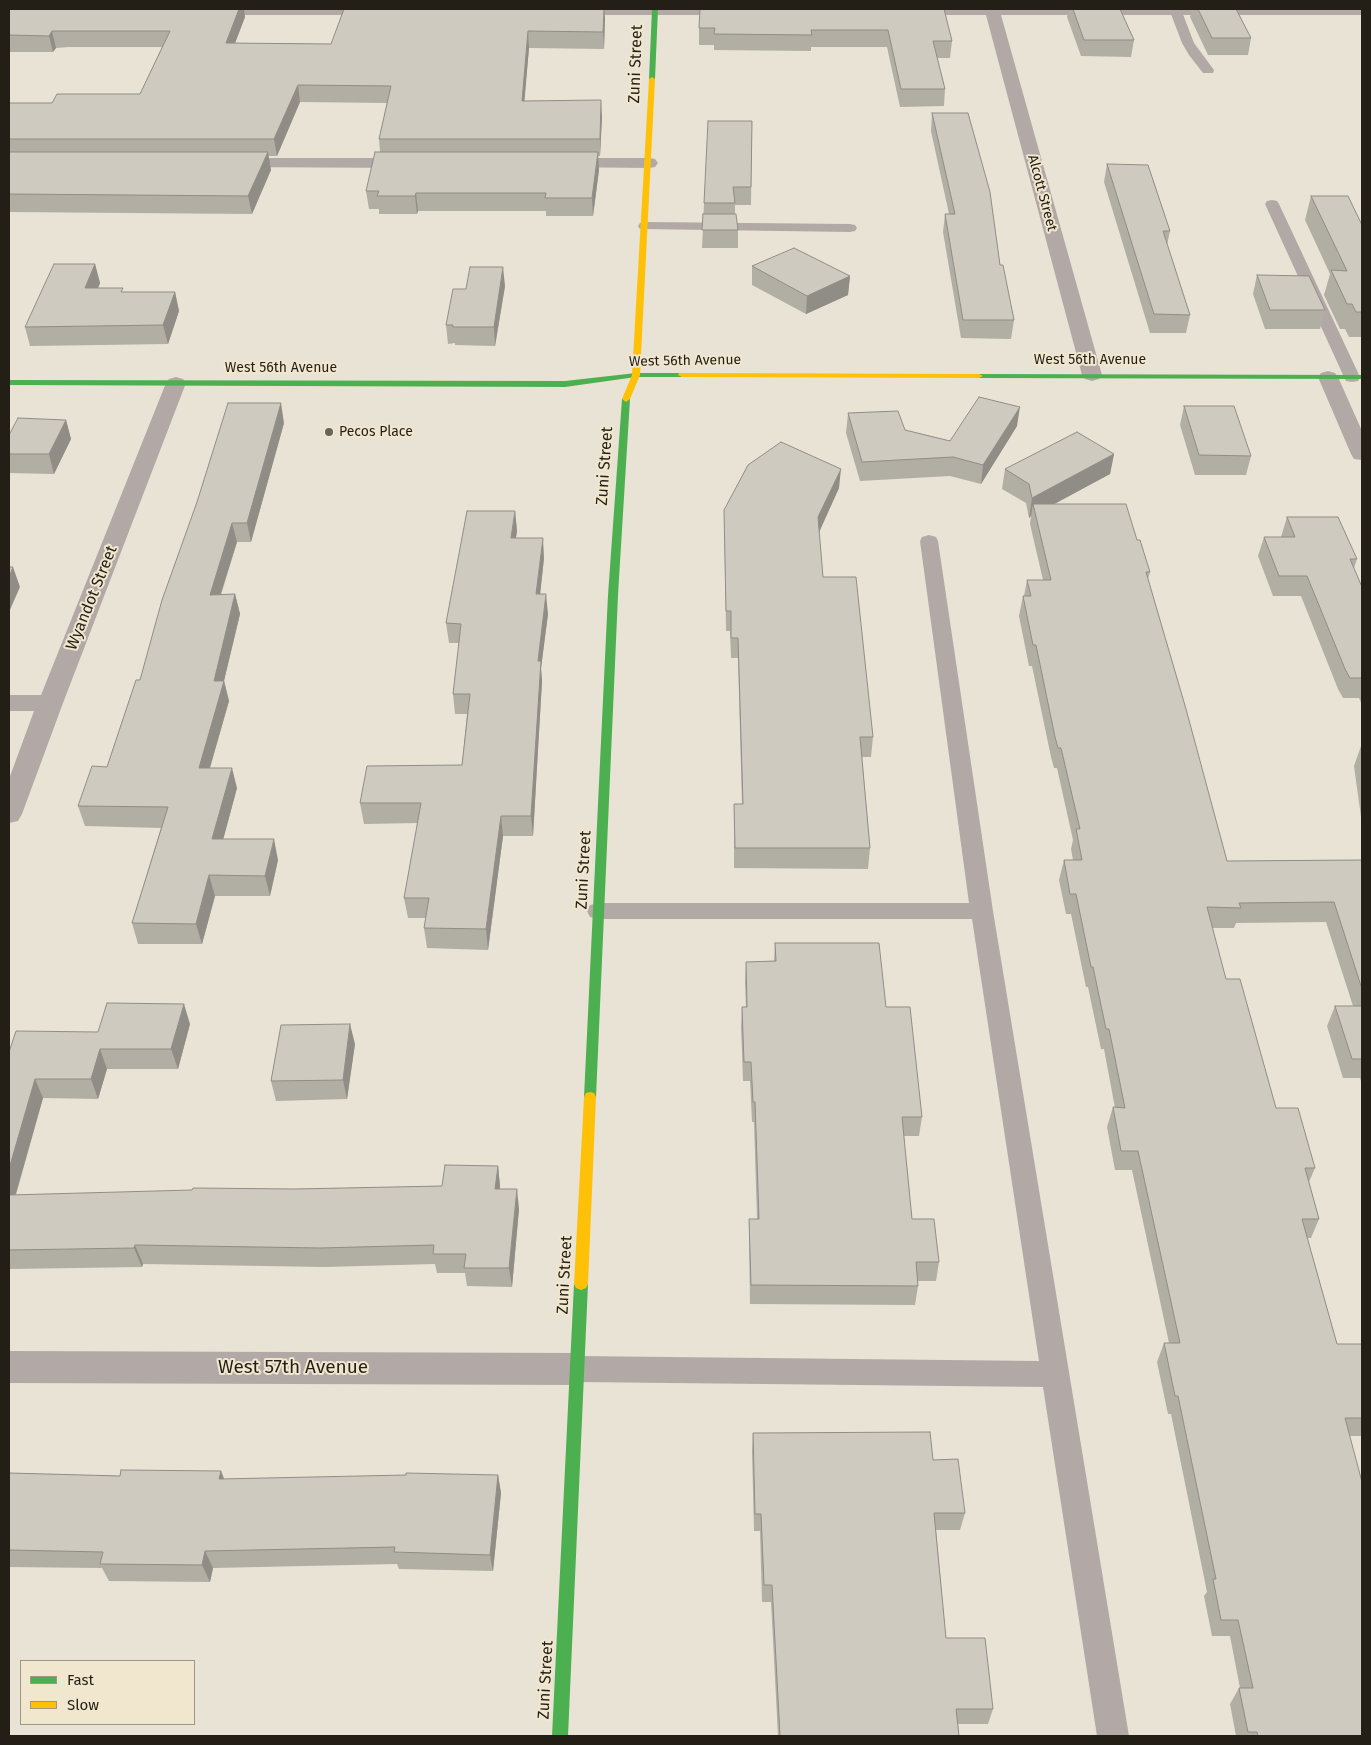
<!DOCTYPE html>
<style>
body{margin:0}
#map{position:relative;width:1371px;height:1745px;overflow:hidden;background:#e9e3d6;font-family:"Fira Sans",sans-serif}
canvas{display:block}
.frame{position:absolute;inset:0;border:10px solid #231f17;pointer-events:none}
.legend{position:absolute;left:20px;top:1660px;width:175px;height:65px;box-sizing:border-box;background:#f1e6ce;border:1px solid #9f9685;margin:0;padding:6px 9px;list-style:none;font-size:15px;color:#231f17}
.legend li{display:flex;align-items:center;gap:10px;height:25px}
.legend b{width:25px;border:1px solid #9f9685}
</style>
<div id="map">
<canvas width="1371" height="1745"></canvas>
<div class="frame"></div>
<ul class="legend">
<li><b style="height:6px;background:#4caf50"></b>Fast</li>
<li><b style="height:6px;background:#ffc107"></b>Slow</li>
</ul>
</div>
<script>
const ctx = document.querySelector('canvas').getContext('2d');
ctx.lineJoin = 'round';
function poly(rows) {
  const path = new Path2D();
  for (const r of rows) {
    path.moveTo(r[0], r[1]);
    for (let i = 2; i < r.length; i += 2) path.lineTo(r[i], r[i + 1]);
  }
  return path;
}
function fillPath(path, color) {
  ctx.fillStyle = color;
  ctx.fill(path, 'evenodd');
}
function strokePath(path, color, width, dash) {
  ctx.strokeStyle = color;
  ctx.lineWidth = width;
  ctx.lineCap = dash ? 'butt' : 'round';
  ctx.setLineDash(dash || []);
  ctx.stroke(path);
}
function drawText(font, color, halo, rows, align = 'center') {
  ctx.font = font + ' "Fira Sans",sans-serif';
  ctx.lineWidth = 4;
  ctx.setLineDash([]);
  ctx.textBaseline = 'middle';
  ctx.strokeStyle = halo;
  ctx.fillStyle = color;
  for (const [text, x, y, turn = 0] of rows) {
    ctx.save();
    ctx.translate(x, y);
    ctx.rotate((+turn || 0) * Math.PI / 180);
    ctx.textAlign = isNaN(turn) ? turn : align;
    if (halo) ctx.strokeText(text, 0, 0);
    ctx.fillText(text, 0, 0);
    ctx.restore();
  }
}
const lane = poly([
 [1169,9,1181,9,1194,43,1214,70,1213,73,1203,73,1189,55,1182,43,1169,9],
 [1272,200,1277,201,1279,204,1360,377,1358,381,1352,382,1346,381,1344,377,1265,204,1267,201,1272,200],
 [645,222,850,224,855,225,857,228,855,231,850,232,640,229,638,226,640,223,645,222],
 [929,535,936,537,938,541,993,911,1129,1736,1097,1736,1043,1387,577,1382,567,1378,563,1369,567,1360,577,1356,1039,1361,972,919,598,919,590,917,587,911,590,905,598,903,969,903,920,541,922,537,929,535]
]);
const street = poly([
 [202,9,386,9,387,11,385,14,380,15,208,15,203,14,201,11,202,9],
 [562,9,743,9,744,11,742,14,737,15,568,15,563,14,561,11,562,9],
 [902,9,1362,9,1362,15,1001,15,1102,375,1099,379,1092,381,1085,379,1082,375,986,15,908,15,903,14,901,11,902,9],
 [233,158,410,158,416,159,419,163,416,167,410,168,227,167,224,163,227,159,233,158],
 [560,158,649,158,655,159,658,163,655,167,649,168,554,167,551,163,554,159,560,158],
 [1328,371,1335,373,1338,377,1362,431,1362,460,1354,459,1351,454,1318,377,1321,373,1328,371],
 [176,377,183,379,186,383,63,703,22,814,18,821,9,823,9,779,34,711,9,711,9,695,41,695,166,383,169,379,176,377],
 [9,1351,577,1353,589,1358,594,1369,589,1380,577,1385,9,1383,9,1351]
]);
const fast = poly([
 [652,9,658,9,655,79,652,81,649,79,652,9],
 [636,373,682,373,686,375,682,377,636,377,565,387,9,385,9,380,565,381,636,373],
 [976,374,1362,375,1362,379,979,378,976,378,976,374],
 [626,396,630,399,618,595,596,1097,594,1101,590,1102,586,1101,584,1097,608,595,622,399,626,396],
 [581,1278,586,1280,588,1284,568,1736,552,1736,574,1284,576,1280,581,1278]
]);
const slow = poly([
 [652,77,655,79,640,375,630,399,626,402,622,399,632,375,649,79,652,77],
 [679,373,979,374,983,376,979,378,682,377,678,375,679,373],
 [590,1092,594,1093,596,1097,588,1284,586,1288,581,1290,576,1288,574,1284,584,1097,586,1093,590,1092]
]);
const wall = poly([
 [9,9,244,9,245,17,235,43,331,44,605,17,604,49,529,48,524,101,602,117,600,156,598,156,599,170,593,216,546,216,546,211,418,211,417,214,379,214,379,209,369,209,366,191,380,152,379,139,387,103,300,102,277,156,268,156,271,170,252,214,9,212,9,103,52,103,140,94,162,47,69,47,56,48,53,52,9,52],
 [944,9,952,41,950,58,937,58,945,89,944,106,900,107,887,47,811,47,811,51,714,50,714,45,699,45,699,28],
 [1069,9,1120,9,1134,40,1131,57,1081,56,1067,17],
 [1192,9,1236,9,1251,38,1248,55,1208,55,1190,17],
 [932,113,1000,265,1014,320,1011,339,961,338,943,232,945,214,949,214,931,131],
 [752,121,751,205,735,205,735,214,738,230,738,248,702,248,704,203],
 [1107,164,1170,231,1167,245,1190,315,1186,333,1150,333,1104,182],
 [1311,196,1362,225,1362,337,1349,337,1345,329,1340,329,1324,295,1330,274,1305,220],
 [95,264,100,283,98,288,124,292,175,292,179,311,168,344,30,346,25,327],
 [752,266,850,276,848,295,806,314,752,285],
 [1257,275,1325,310,1320,329,1265,329,1253,294],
 [505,286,495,346,455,345,455,343,448,344,446,325,466,289],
 [1184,406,1251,456,1246,475,1195,475,1180,425],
 [848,413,905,430,950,441,1017,426,981,484,950,476,860,481,846,433],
 [66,420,71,439,54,474,9,473,9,435],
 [284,423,251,542,237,542,221,595,235,594,240,614,224,681,229,701,210,768,237,788,223,839,278,860,270,896,215,896,202,944,138,944,132,923,161,828,85,826,78,806,107,767,140,680,197,502],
 [1114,454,1110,474,1053,504,1137,540,1150,572,1148,579,1227,861,1362,860,1362,1084,1360,1078,1343,1078,1327,1026,1335,1006,1353,1006,1326,922,1236,923,1234,928,1212,928,1226,979,1276,1108,1315,1168,1309,1182,1319,1219,1311,1238,1307,1238,1337,1344,1362,1344,1362,1436,1350,1436,1362,1736,1236,1736,1230,1704,1239,1688,1240,1688,1230,1636,1212,1636,1204,1596,1207,1592,1171,1414,1168,1414,1157,1362,1164,1343,1169,1343,1132,1170,1115,1170,1107,1127,1113,1107,1115,1108,1104,1049,1101,1049,1088,987,1086,987,1071,914,1066,914,1059,880,1064,860,1073,860,1071,849,1073,840,1057,768,1054,768,1051,757,1032,666,1029,666,1019,616,1023,596,1024,596,1027,580,1043,580,1030,524,1031,516,1029,518,1026,503,1002,489,1005,469],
 [839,488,819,531,823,577,873,737,871,757,862,757,870,848,868,869,734,868,734,804,742,804,738,658,731,658,730,631,726,631,724,510],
 [515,511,517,531,516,538,544,558,540,594,548,614,541,668,542,681,533,836,503,836,488,950,427,948,424,928,426,918,408,918,404,898,418,823,364,824,360,803,462,765,467,714,455,714,453,694,459,643,449,643,446,623],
 [1287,517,1357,559,1354,568,1362,587,1362,705,1359,698,1343,698,1338,689,1301,596,1273,596,1258,556,1264,537,1281,537],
 [1361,746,1362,746,1362,824,1354,766],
 [775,943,886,1007,922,1117,919,1136,904,1136,912,1219,939,1262,936,1281,918,1281,918,1286,915,1305,750,1304,749,1238,749,1219,757,1219,754,1122,752,1122,750,1081,743,1081,741,1027,742,1007,746,1007,745,982,746,962,774,961],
 [190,1024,178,1069,107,1069,98,1099,43,1098,16,1195,295,1189,442,1186,498,1166,500,1186,500,1189,519,1209,512,1287,467,1286,465,1273,437,1273,435,1264,325,1267,143,1264,142,1267,9,1269,9,1052,98,1032],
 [355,1044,347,1099,276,1101,271,1081],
 [753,1433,933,1460,965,1513,960,1530,936,1530,946,1638,993,1709,988,1724,958,1724,959,1736,778,1736,771,1602,762,1602,760,1531,754,1531,752,1451],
 [221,1471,224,1479,498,1475,501,1493,493,1571,399,1569,397,1564,213,1568,210,1582,109,1581,102,1568,9,1567,9,1473,120,1476]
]);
const shadedWall = poly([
 [239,9,244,9,245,17,229,59,226,43],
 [604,9,605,17,604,49,603,32],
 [52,31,56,48,53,52,49,36],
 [528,31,529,48,523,118,522,101],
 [298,85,300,102,277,156,274,139],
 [601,100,602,117,600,156,600,139],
 [268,152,271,170,252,214,248,196],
 [598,152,599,170,593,216,592,198],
 [416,193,418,211,417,214,415,196],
 [95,264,100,283,90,307,85,288],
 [503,267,505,286,495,346,494,327],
 [850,276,848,295,806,314,807,296],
 [175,292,179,311,168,344,163,325],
 [281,403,284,423,251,542,247,523],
 [1020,407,1017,426,981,484,983,465],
 [66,420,71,439,54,474,49,454],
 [1114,454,1110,474,1036,514,1033,504,1031,516,1029,518,1032,498],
 [841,469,839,488,817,537,818,517],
 [515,511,517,531,512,558,511,538],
 [232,523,237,542,214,615,210,595],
 [543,538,544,558,538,614,536,594],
 [13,567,20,587,9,612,9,577],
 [235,594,240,614,223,685,224,681,229,701,204,788,199,768,214,681],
 [546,594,548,614,541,668,542,681,533,836,531,816,538,661],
 [232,768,237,788,218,859,212,839],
 [501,816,503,836,488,950,486,929],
 [274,839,278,860,270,896,265,876],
 [209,875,215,896,202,944,196,924],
 [184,1004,190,1024,178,1069,171,1049],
 [350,1024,355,1044,347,1099,343,1080],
 [100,1049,107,1069,98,1099,91,1079],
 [35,1079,43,1098,10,1214,9,1211,9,1169],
 [498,1166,500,1186,498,1208,495,1189],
 [517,1189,519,1209,512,1287,509,1268],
 [135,1245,143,1264,142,1267,134,1248],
 [221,1471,228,1489,219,1479],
 [498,1475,501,1493,493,1571,490,1555],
 [205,1551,213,1568,210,1582,202,1565]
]);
const building = poly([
 [9,9,239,9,226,43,331,44,344,9,604,9,603,32,528,31,522,101,601,100,600,139,379,139,391,86,298,85,274,139,9,139,9,103,52,103,57,94,140,94,170,31,52,31,49,36,9,35,9,9],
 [700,9,944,9,952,41,933,41,945,89,901,89,888,30,811,30,812,35,714,34,715,28,699,28,700,9],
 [1073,9,1120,9,1134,40,1084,40,1073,9],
 [1198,9,1236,9,1251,38,1212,38,1198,9],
 [932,113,968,113,990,192,1000,265,1003,265,1014,320,963,320,945,214,955,214,932,113],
 [708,121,752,121,751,187,733,187,735,203,704,203,708,121],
 [9,152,268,152,248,196,9,194,9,152],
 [375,152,598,152,592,198,545,198,546,193,416,193,415,196,377,196,379,191,366,191,375,152],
 [1107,164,1148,165,1170,231,1163,231,1190,315,1154,314,1107,164],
 [1311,196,1348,196,1362,225,1362,312,1356,312,1352,304,1347,304,1331,270,1347,271,1311,196],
 [703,214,736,214,738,230,702,230,703,214],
 [794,248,850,276,807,296,752,266,794,248],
 [54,264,95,264,85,288,123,288,121,292,175,292,163,325,25,327,54,264],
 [470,267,503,267,494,327,453,327,453,325,446,325,453,289,466,289,470,267],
 [1257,275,1309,276,1325,310,1270,310,1257,275],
 [979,397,1020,407,983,465,953,457,862,462,848,413,898,411,905,430,950,441,979,397],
 [228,403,281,403,247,523,232,523,210,595,235,594,214,681,224,681,199,768,232,768,212,839,274,839,265,876,209,875,196,924,132,923,168,807,78,806,92,766,107,767,136,680,140,680,162,600,197,502,228,403],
 [1184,406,1234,406,1251,456,1199,455,1184,406],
 [18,418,66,420,49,454,9,454,9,435,18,418],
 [1077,432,1114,454,1032,498,1029,484,1005,469,1077,432],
 [781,442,841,469,818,517,823,577,856,577,873,737,860,737,870,848,735,848,734,804,743,804,738,638,731,638,731,611,726,611,724,510,748,465,781,442],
 [1033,504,1126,504,1137,540,1140,540,1150,572,1146,572,1186,709,1227,861,1362,860,1362,989,1334,902,1239,903,1241,908,1207,907,1226,979,1240,979,1276,1108,1298,1108,1315,1168,1305,1168,1319,1219,1302,1219,1337,1344,1362,1344,1362,1418,1345,1418,1362,1482,1362,1736,1258,1736,1257,1732,1248,1732,1239,1688,1253,1688,1238,1620,1221,1620,1213,1579,1216,1579,1178,1396,1175,1396,1164,1343,1180,1343,1138,1151,1121,1151,1113,1107,1125,1108,1109,1029,1106,1029,1093,967,1091,967,1076,894,1070,894,1064,860,1082,860,1076,829,1080,829,1061,748,1058,748,1055,737,1036,645,1033,645,1023,596,1031,596,1027,580,1051,580,1033,504],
 [467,511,515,511,511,538,543,538,536,594,546,594,538,661,541,661,531,816,501,816,486,929,424,928,429,898,404,898,421,803,360,803,367,766,462,765,470,694,453,694,461,624,446,623,467,511],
 [1287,517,1338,517,1357,559,1350,559,1362,587,1362,678,1350,678,1345,669,1307,576,1279,576,1264,537,1295,537,1287,517],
 [9,567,13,567,9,577,9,567],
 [775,943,879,943,886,1007,910,1007,922,1117,902,1117,912,1219,934,1219,939,1262,916,1262,918,1286,751,1285,749,1219,759,1219,755,1102,753,1102,751,1062,744,1062,742,1007,747,1007,746,962,776,961,775,943],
 [107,1003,184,1004,171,1049,100,1049,91,1079,35,1079,9,1169,9,1052,16,1031,98,1032,107,1003],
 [1335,1006,1362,1006,1362,1059,1352,1059,1335,1006],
 [350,1024,343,1080,271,1081,281,1025,350,1024],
 [445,1165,498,1166,495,1189,517,1189,509,1268,464,1268,466,1254,433,1254,434,1245,320,1248,135,1245,134,1248,9,1250,9,1195,192,1190,193,1188,295,1189,442,1186,445,1165],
 [930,1432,933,1460,958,1459,965,1513,934,1513,946,1638,985,1638,993,1709,956,1709,959,1736,780,1736,772,1585,764,1585,761,1514,755,1514,753,1433,930,1432],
 [121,1470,221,1471,219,1479,406,1475,406,1473,498,1475,490,1555,394,1552,395,1547,205,1551,202,1565,100,1564,103,1552,9,1550,9,1473,120,1476,121,1470]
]);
const markers = [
 [329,432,5,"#68645a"]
];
const farStreetnames = [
 ["Alcott Street",1042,193,75],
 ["West 56th Avenue",1090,360],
 ["West 56th Avenue",685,361,-1],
 ["West 56th Avenue",281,368]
];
const farPoinames = [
 ["Pecos Place",339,432]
];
const streetNames = [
 ["Zuni Street",636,64,-88],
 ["Zuni Street",605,466,-86],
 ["Wyandot Street",92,598,-68],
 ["Zuni Street",584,870,-87],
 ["Zuni Street",565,1275,-87],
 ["Zuni Street",546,1680,-87]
];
const nearStreetnames = [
 ["West 57th Avenue",293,1368]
];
fillPath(lane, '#b2a9a6');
fillPath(street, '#b2a9a6');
fillPath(fast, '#4caf50');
fillPath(slow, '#ffc107');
fillPath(wall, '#b1aea4');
fillPath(shadedWall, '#908d86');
fillPath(building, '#cecabf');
strokePath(building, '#908d86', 1);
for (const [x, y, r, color] of markers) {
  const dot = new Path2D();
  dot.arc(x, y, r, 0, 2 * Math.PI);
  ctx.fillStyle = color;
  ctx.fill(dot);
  strokePath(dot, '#f1e6ce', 2);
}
drawText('14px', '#231f17', '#f1e6ce', farStreetnames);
drawText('14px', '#231f17', '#f1e6ce', farPoinames, 'left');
drawText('16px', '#231f17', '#f1e6ce', streetNames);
drawText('19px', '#231f17', '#f1e6ce', nearStreetnames);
</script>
